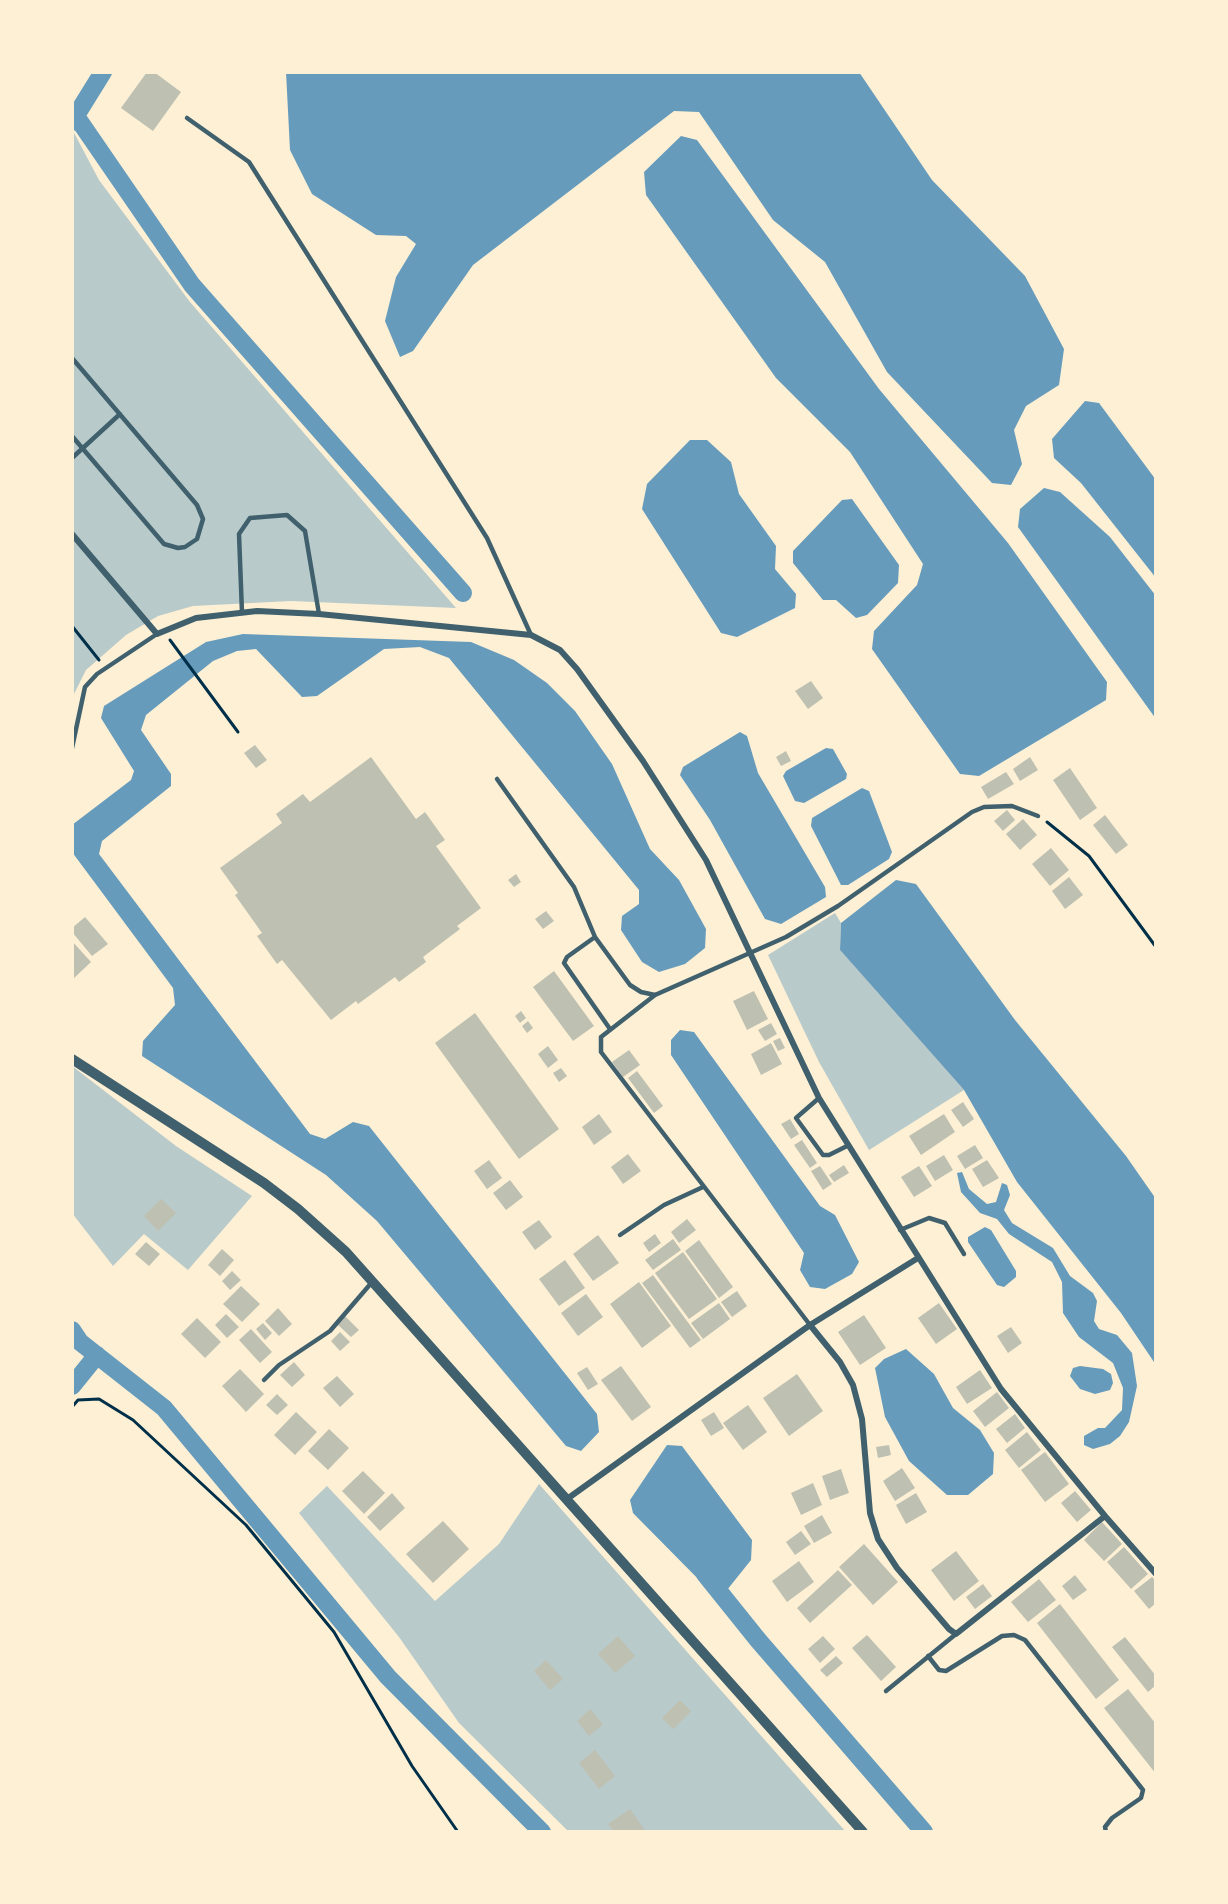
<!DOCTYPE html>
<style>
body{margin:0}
#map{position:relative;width:1228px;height:1904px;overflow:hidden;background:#fdf0d5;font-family:"Archivo Narrow",sans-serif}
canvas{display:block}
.frame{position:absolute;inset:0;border:74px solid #fdf0d5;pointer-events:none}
</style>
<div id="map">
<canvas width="1228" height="1904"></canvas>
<div class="frame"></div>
</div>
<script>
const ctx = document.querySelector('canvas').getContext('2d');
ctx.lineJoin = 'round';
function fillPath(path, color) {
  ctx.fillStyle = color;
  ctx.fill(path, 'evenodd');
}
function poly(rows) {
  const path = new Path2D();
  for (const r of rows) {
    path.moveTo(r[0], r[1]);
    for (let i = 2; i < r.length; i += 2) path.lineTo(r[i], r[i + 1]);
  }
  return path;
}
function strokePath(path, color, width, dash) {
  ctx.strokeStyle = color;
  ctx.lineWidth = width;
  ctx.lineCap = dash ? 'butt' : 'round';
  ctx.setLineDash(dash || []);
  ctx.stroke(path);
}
const green = poly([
 [72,129,99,180,190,302,456,608,291,601,193,606,158,616,126,635,86,670,72,698],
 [835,913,841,923,840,950,964,1090,869,1150,819,1062,768,955],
 [72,1066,176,1146,252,1196,188,1270,144,1234,113,1266,72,1213],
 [539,1484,846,1832,569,1832,459,1723,399,1637,299,1513,327,1486,435,1601,499,1544]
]);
const water = poly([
 [286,72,859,72,932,180,1025,276,1064,349,1059,385,1026,406,1014,430,1022,464,1011,485,992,483,887,372,825,262,773,220,699,112,674,111,473,265,413,351,400,357,385,321,396,277,416,244,406,236,376,235,312,194,290,150],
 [681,136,697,140,879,389,1008,543,1107,682,1106,700,979,776,960,774,872,649,874,631,917,585,923,564,850,452,776,378,646,195,644,172],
 [1085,401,1099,403,1156,480,1156,578,1081,483,1054,458,1052,439],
 [690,440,707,440,731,462,739,494,776,546,775,569,796,594,795,608,737,637,721,633,642,509,647,484],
 [1044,488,1060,492,1110,537,1156,596,1156,719,1018,527,1020,509],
 [852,499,899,565,898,583,867,615,856,618,836,600,823,600,793,563,793,551,842,500],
 [243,634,471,642,514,660,547,683,575,711,612,764,650,849,679,880,706,929,705,948,685,964,659,972,642,962,621,930,622,916,639,904,639,890,449,658,420,647,384,649,317,696,302,697,256,649,237,651,213,661,146,715,141,730,171,774,171,786,102,841,99,854,310,1134,325,1139,353,1122,369,1126,597,1414,599,1432,581,1451,566,1446,377,1221,326,1175,142,1056,143,1041,175,1005,173,988,72,852,72,825,131,780,134,771,101,718,104,706,206,642],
 [740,732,747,736,758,773,825,887,826,897,781,924,765,919,710,820,680,775,683,767],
 [826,748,833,749,847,774,846,779,804,803,795,801,783,776,786,771],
 [862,788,869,791,892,852,889,859,848,885,841,885,811,826,812,818],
 [896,880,916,884,1015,1020,1126,1156,1156,1199,1156,1365,1121,1313,1017,1182,964,1090,840,950,841,923],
 [680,1030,694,1032,820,1206,835,1215,859,1262,852,1274,825,1289,810,1287,800,1270,804,1253,671,1055,671,1040],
 [962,1172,969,1189,987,1204,996,1202,1002,1183,1007,1185,1010,1195,1004,1210,1012,1223,1053,1248,1070,1276,1093,1293,1097,1301,1094,1321,1099,1329,1117,1335,1132,1353,1137,1386,1129,1422,1120,1436,1110,1444,1093,1449,1084,1445,1084,1436,1098,1428,1105,1428,1122,1410,1123,1388,1113,1363,1079,1337,1063,1313,1062,1282,1052,1262,1009,1234,997,1219,980,1213,961,1192,957,1173],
 [985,1227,991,1230,1016,1271,1016,1277,1004,1287,997,1285,968,1242,968,1237],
 [906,1349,934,1374,953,1408,980,1430,994,1453,993,1474,968,1495,947,1495,909,1461,885,1417,875,1368,884,1359],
 [1080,1366,1103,1369,1111,1374,1113,1383,1110,1390,1095,1394,1080,1389,1070,1376,1073,1368],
 [667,1445,682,1446,752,1540,751,1560,727,1590,712,1593,633,1513,630,1500]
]);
const canal = poly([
 [76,116,192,285,463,593],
 [72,122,103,72],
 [72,1330,80,1342,164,1408,388,1677,542,1832],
 [72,1386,97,1355],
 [705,1574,758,1640,924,1832]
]);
const building = poly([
 [147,72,154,72,181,92,153,131,121,108],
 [811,681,823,698,808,709,795,691],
 [255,745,267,760,256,768,244,753],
 [786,751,791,761,781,766,776,757],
 [371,757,416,819,425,812,445,840,436,846,481,908,457,926,460,929,423,957,426,962,399,982,395,977,358,1004,356,1001,331,1020,282,960,277,964,257,936,262,933,235,895,238,893,220,868,282,823,276,814,303,794,310,802],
 [1030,757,1038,770,1020,781,1013,769],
 [1070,768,1097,808,1080,820,1053,780],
 [1006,772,1014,784,988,799,981,787],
 [1007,810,1015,820,1003,831,994,821],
 [1105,815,1128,845,1116,854,1093,825],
 [1023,819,1037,835,1020,850,1006,834],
 [1051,848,1069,870,1050,886,1032,864],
 [516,874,521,882,514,887,508,880],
 [1069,877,1083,895,1065,909,1052,891],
 [546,911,554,921,543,929,535,919],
 [85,917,108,944,92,956,72,932,72,928],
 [72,941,91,962,72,980],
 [554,971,594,1026,573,1041,533,987],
 [754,991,768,1019,747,1030,733,1001],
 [521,1011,526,1018,520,1023,515,1016],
 [475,1013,559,1129,519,1159,435,1043],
 [528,1021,533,1028,527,1033,522,1026],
 [771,1023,777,1034,765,1041,758,1030],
 [780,1038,785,1048,778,1051,773,1041],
 [771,1043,782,1064,761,1075,751,1054],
 [548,1046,558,1060,548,1068,538,1054],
 [629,1050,640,1065,623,1077,612,1062],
 [561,1068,567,1076,559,1082,553,1073],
 [637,1071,663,1106,654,1113,628,1078],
 [963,1102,974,1119,963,1127,951,1110],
 [599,1114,612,1132,594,1145,582,1127],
 [944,1114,955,1132,921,1155,909,1136],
 [790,1119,799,1134,791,1139,781,1124],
 [802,1140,817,1163,810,1168,794,1145],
 [975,1145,983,1158,965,1169,957,1156],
 [628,1154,641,1171,623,1184,611,1167],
 [944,1155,953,1170,935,1181,926,1166],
 [489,1160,502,1178,487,1189,474,1171],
 [987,1160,999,1178,983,1187,972,1169],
 [844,1165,849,1173,834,1182,829,1175],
 [820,1166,832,1184,823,1190,811,1171],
 [919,1166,932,1186,914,1197,901,1177],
 [510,1180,523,1197,506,1210,493,1193],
 [161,1199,176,1213,158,1231,144,1216],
 [687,1219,696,1230,679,1243,671,1232],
 [539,1220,552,1237,535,1250,522,1232],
 [655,1234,661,1243,649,1252,643,1243],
 [598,1235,619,1263,593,1281,573,1254],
 [673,1239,681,1250,653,1270,645,1260],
 [699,1240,733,1287,719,1298,685,1251],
 [146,1242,160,1254,149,1266,135,1254],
 [222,1249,234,1260,220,1276,208,1265],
 [683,1252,717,1299,689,1319,655,1273],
 [565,1260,585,1288,559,1306,539,1279],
 [232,1271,241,1280,230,1290,222,1281],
 [653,1275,701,1340,690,1348,642,1283],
 [639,1282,671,1326,642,1348,610,1304],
 [241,1286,260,1304,242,1322,223,1304],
 [737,1291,747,1306,732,1317,721,1302],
 [586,1294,603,1317,578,1336,561,1313],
 [719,1303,730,1319,703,1339,691,1323],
 [939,1303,957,1329,936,1344,918,1318],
 [278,1308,292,1324,279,1336,265,1321],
 [226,1314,239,1327,227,1338,215,1325],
 [864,1315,886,1348,860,1365,838,1332],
 [345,1316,359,1330,351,1337,337,1324],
 [197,1318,221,1342,205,1358,181,1334],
 [263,1323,272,1333,265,1340,256,1329],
 [1011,1327,1022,1343,1008,1353,997,1336],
 [251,1329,272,1352,260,1363,239,1340],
 [340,1332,350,1342,340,1351,331,1341],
 [294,1362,305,1375,292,1387,280,1375],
 [621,1366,651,1407,632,1421,601,1380],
 [587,1367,598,1384,588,1390,577,1373],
 [240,1369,264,1394,246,1412,222,1386],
 [980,1370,992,1388,967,1404,956,1387],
 [797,1374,823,1411,789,1436,763,1398],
 [337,1376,354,1394,340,1407,323,1388],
 [997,1392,1009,1408,985,1427,973,1411],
 [277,1394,288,1405,277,1415,266,1405],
 [748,1405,767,1432,743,1450,723,1423],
 [296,1412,317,1432,295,1455,274,1435],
 [714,1412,724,1428,711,1436,701,1420],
 [1015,1414,1025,1428,1007,1443,996,1429],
 [329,1429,349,1448,328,1470,308,1451],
 [1027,1432,1041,1450,1019,1468,1005,1450],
 [889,1445,891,1455,878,1458,876,1447],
 [1045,1452,1069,1484,1045,1502,1021,1470],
 [902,1468,915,1488,895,1501,883,1481],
 [841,1469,849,1493,830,1500,822,1476],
 [363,1471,385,1493,364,1514,342,1491],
 [813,1483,822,1505,801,1515,791,1493],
 [1075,1491,1091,1510,1077,1522,1061,1503],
 [392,1493,405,1508,380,1531,367,1517],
 [916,1493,927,1512,906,1524,896,1505],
 [822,1515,832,1533,814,1543,804,1526],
 [443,1521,469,1549,433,1583,406,1554],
 [1102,1522,1122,1544,1104,1561,1084,1540],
 [801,1531,811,1544,795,1555,786,1542],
 [864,1544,898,1582,873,1605,839,1567],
 [1124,1547,1148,1574,1131,1589,1107,1562],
 [956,1551,979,1581,954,1601,931,1570],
 [799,1561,814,1582,787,1602,772,1581],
 [838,1570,852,1585,810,1623,797,1608],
 [1075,1575,1087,1590,1073,1600,1062,1586],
 [1152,1577,1156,1581,1156,1603,1149,1609,1134,1591],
 [1039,1579,1056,1600,1028,1622,1011,1602],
 [983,1584,992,1596,975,1609,966,1597],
 [1060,1604,1119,1680,1096,1699,1037,1623],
 [867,1635,896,1667,881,1681,852,1648],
 [618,1636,635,1656,615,1673,598,1654],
 [823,1636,835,1649,820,1663,808,1649],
 [1125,1637,1156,1676,1156,1685,1148,1692,1112,1647],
 [836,1656,843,1663,827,1677,820,1670],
 [546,1660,563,1679,550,1690,534,1671],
 [1128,1689,1156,1724,1156,1774,1104,1708],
 [680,1700,691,1711,673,1729,662,1718],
 [590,1709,603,1724,589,1736,577,1721],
 [595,1750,615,1776,599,1789,579,1763],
 [630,1809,646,1832,614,1832,608,1824]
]);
const path = poly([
 [72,626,99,660],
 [170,640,238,732],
 [1047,822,1089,856,1156,947],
 [72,1407,78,1400,99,1399,133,1420,246,1525,334,1632,412,1766,458,1832]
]);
const service = poly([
 [187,118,249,162,487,538,531,635],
 [72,358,197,505,203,519,197,539,185,547,178,548,164,544,72,436],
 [72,458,120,414],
 [242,613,239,534,250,518,287,515,305,531,319,614],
 [72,748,85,687,97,674,157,634],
 [497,779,574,887,595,937,630,985,641,992,655,995,786,937,838,906,972,812,984,807,1012,806,1038,816],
 [595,937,567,957,564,963,610,1029],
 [655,995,601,1037,601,1052,810,1325],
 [819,1098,796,1118,823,1155,829,1155,847,1146],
 [900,1230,929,1218,945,1223,964,1254],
 [620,1235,664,1205,703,1187],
 [264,1380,279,1365,330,1331,373,1281],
 [928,1656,939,1670,946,1671,1002,1636,1014,1635,1025,1640,1143,1790,1141,1798,1112,1818,1105,1827,1106,1832],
 [886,1691,956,1634]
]);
const minor = poly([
 [72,534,157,634,196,618,257,611,319,614,531,635,560,650,577,669,643,761,706,860,819,1098,1001,1389,1105,1516,1156,1574],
 [810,1325,840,1362,853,1385,862,1419,870,1513,878,1539,897,1568,949,1629,956,1634,1105,1516],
 [567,1499,810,1325,918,1258]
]);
const tertiary = poly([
 [72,1059,264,1183,298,1209,346,1252,863,1832]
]);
fillPath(green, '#b9caca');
fillPath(water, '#669bbc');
strokePath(canal, '#669bbc', 18);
fillPath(building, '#bec0b2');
strokePath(path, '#003049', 3);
strokePath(service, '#3f606c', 4.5);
strokePath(minor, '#3f606c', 6);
strokePath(tertiary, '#3f606c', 10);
</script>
